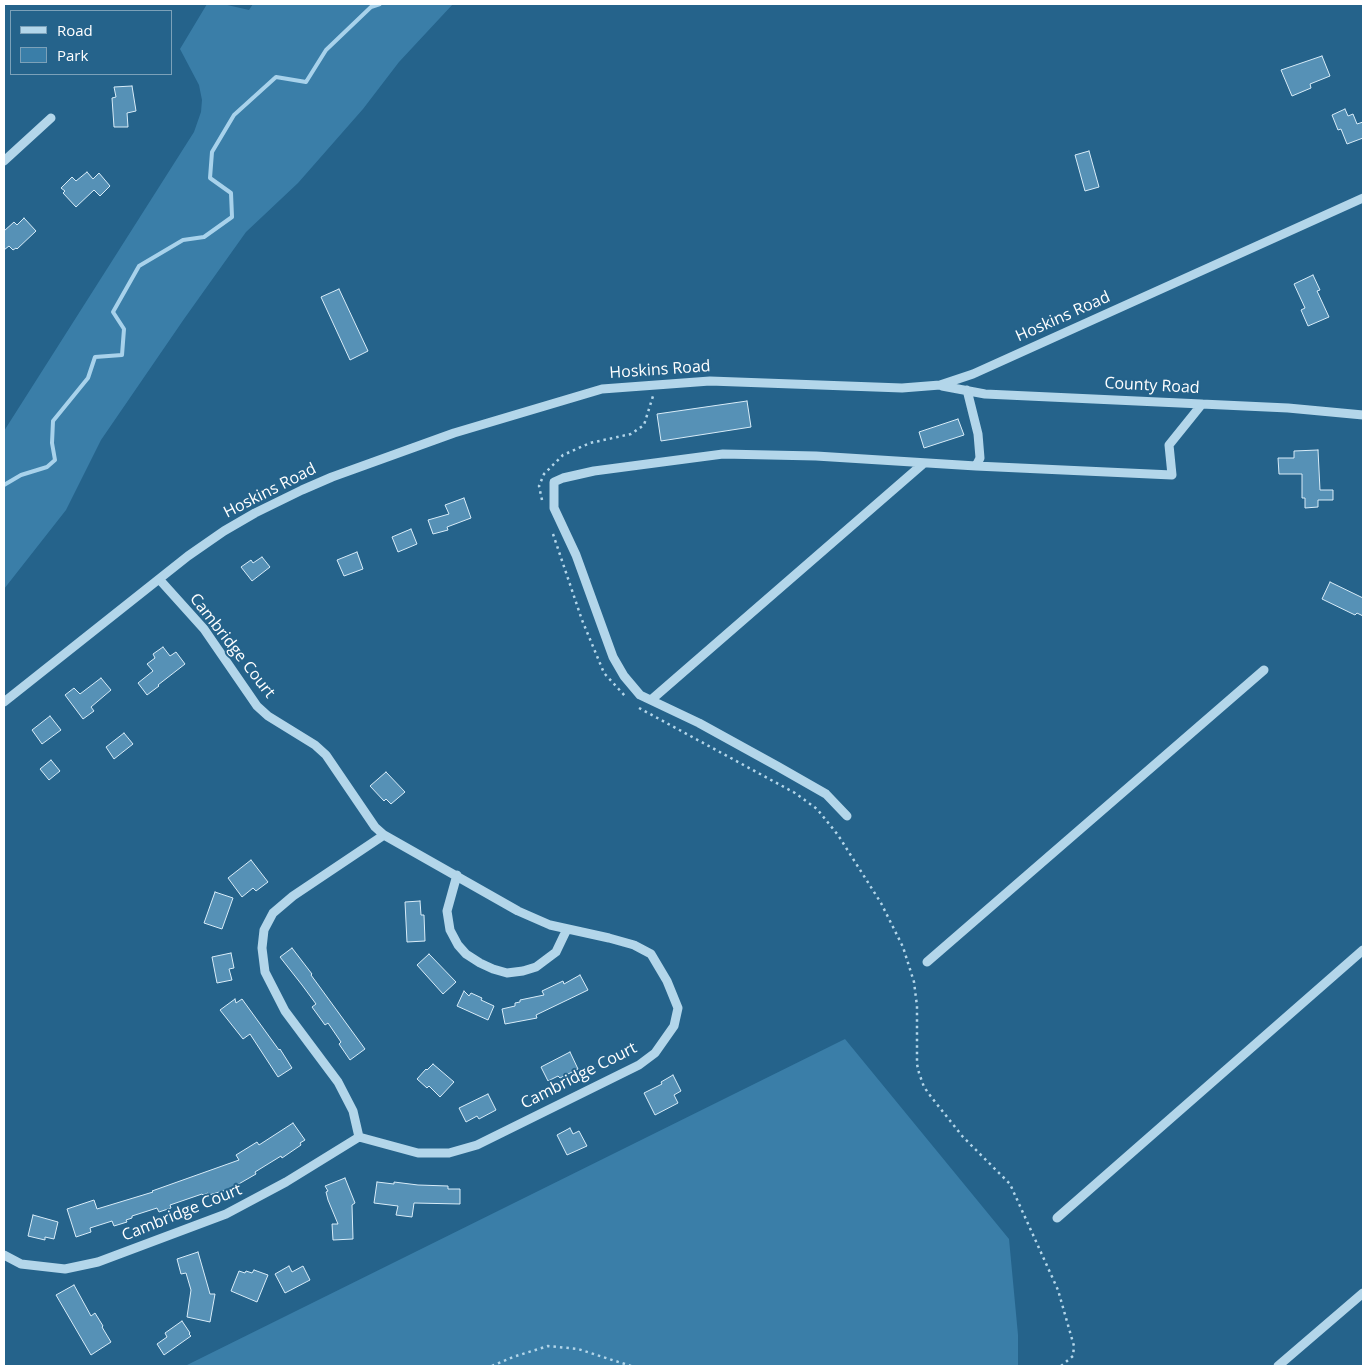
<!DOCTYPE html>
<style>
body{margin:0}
#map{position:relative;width:1367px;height:1370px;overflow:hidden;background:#25638b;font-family:"Open Sans",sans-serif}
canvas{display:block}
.frame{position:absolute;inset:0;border:5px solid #fff;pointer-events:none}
.legend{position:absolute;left:10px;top:10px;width:162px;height:65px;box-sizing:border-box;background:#25638b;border:1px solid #7ca1b9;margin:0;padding:6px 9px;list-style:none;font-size:15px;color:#fff}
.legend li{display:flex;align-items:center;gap:10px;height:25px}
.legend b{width:25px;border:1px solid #7ca1b9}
</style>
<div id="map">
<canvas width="1367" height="1370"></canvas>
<div class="frame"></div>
<ul class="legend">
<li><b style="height:6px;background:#b3d6ea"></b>Road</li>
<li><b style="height:14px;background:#3a7ea8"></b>Park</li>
</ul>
</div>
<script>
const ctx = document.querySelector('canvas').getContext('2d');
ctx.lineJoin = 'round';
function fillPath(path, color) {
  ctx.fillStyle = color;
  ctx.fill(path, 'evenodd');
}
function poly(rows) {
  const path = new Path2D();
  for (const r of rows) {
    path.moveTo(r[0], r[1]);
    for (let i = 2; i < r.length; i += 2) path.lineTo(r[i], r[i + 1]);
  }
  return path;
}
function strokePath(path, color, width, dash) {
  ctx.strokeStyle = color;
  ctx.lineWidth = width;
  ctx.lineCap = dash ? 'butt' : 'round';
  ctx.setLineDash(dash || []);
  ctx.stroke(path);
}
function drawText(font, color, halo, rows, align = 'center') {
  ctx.font = font + ' "Open Sans",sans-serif';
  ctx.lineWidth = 4;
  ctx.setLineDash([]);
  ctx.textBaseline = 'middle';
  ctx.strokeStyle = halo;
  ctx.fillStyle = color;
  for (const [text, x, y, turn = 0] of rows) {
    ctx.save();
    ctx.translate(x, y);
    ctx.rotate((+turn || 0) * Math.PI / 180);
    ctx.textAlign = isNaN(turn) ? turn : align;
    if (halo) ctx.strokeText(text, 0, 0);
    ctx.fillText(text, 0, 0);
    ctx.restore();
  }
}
const green = poly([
 [207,4,223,4,249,10,253,4,453,4,399,62,363,109,298,183,246,232,184,319,101,440,66,510,4,589,4,431,194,132,201,112,202,100,199,85,180,49],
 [845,1039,1009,1239,1018,1335,1018,1366,185,1366]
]);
const stream = poly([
 [4,485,21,475,47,467,55,460,52,443,53,421,88,378,95,357,122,355,124,329,113,312,139,266,183,240,204,237,232,217,231,193,210,178,212,152,234,115,276,77,306,82,326,50,371,7,380,4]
]);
const building = poly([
 [1322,56,1330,76,1310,84,1311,88,1292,96,1281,70,1322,56],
 [132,86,136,111,127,113,128,127,114,127,112,98,116,97,114,87,132,86],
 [1345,109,1348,116,1353,114,1357,124,1363,122,1363,138,1347,144,1341,129,1338,130,1332,115,1345,109],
 [1089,151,1099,187,1085,191,1075,155,1089,151],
 [87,172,93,179,99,173,110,186,100,196,94,190,76,207,63,193,65,191,61,188,72,177,76,181,87,172],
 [24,218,36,231,17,249,16,248,13,250,9,246,4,250,4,231,14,222,17,225,24,218],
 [1313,275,1320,290,1317,291,1329,317,1308,326,1301,310,1305,308,1294,284,1313,275],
 [339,289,368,351,350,360,321,297,339,289],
 [747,401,751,427,661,441,657,414,747,401],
 [958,419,964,435,924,448,919,432,958,419],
 [1318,450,1320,490,1333,490,1333,500,1318,500,1318,507,1305,508,1305,498,1302,498,1302,474,1279,474,1278,458,1294,458,1294,451,1318,450],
 [464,498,471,518,447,527,448,530,433,534,428,520,449,514,445,505,464,498],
 [411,529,417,544,398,552,392,537,411,529],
 [357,552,363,569,344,576,337,560,357,552],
 [262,557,270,567,252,581,241,567,251,560,253,563,262,557],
 [1330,582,1363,598,1363,616,1357,613,1355,615,1322,599,1330,582],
 [163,647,170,656,176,652,185,664,158,685,159,686,147,695,138,683,153,671,147,664,155,658,153,654,163,647],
 [101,678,111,690,91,707,94,711,83,719,65,695,74,688,80,694,101,678],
 [50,716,61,730,42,744,32,730,50,716],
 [124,733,133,744,114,759,106,747,124,733],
 [51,760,60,771,49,780,40,769,51,760],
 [386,772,405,792,391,804,386,799,384,801,370,786,386,772],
 [251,860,268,882,256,891,253,888,242,897,228,878,251,860],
 [215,892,233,898,222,929,204,923,215,892],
 [420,901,421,915,424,915,425,941,407,942,405,902,420,901],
 [292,948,312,974,311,975,365,1049,350,1060,339,1044,341,1042,328,1023,325,1025,312,1007,316,1004,302,985,280,957,292,948],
 [231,953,234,968,229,969,232,980,217,983,212,957,231,953],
 [429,954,456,982,443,994,417,965,429,954],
 [580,975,588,990,536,1015,537,1018,505,1024,502,1009,515,1006,515,1003,520,1002,520,1000,544,995,542,991,563,981,564,984,580,975],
 [464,991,469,996,471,993,482,998,481,1000,494,1006,488,1020,457,1006,464,991],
 [235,999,236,1003,242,999,279,1050,280,1049,292,1068,278,1077,250,1034,243,1039,220,1010,235,999],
 [570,1052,578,1069,560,1078,558,1076,548,1081,541,1067,570,1052],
 [433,1064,454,1082,440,1097,429,1086,427,1088,417,1079,426,1069,427,1070,433,1064],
 [673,1075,681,1091,674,1095,678,1103,655,1115,644,1093,662,1084,661,1082,673,1075],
 [488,1094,496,1110,479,1119,477,1116,466,1122,459,1108,488,1094],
 [293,1123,305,1140,300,1143,301,1145,282,1158,281,1156,255,1172,256,1174,230,1189,209,1195,208,1193,203,1195,202,1194,170,1205,171,1208,159,1212,157,1208,132,1216,132,1218,126,1220,127,1222,114,1226,112,1221,90,1228,91,1232,76,1237,67,1209,94,1200,97,1209,153,1192,152,1191,239,1160,236,1155,257,1142,259,1145,293,1123],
 [570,1128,573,1134,579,1131,587,1146,567,1155,557,1135,570,1128],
 [345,1178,355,1203,352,1205,353,1239,333,1240,332,1224,338,1224,328,1200,326,1192,328,1191,325,1186,345,1178],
 [377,1182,394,1184,394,1182,418,1185,448,1186,448,1189,460,1189,460,1204,414,1203,412,1217,396,1215,398,1206,374,1203,377,1182],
 [33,1215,58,1222,54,1239,45,1237,45,1240,28,1236,33,1215],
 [198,1252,210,1294,215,1294,210,1322,187,1317,191,1290,186,1273,181,1274,177,1259,198,1252],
 [289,1266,292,1272,303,1266,310,1280,285,1293,275,1274,289,1266],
 [254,1270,268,1275,257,1302,231,1291,239,1271,245,1273,246,1271,252,1273,254,1270],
 [74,1285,91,1316,95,1313,103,1326,102,1327,111,1342,91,1355,56,1295,74,1285],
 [182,1321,190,1333,189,1334,191,1336,164,1355,157,1344,167,1337,165,1333,182,1321]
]);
const path = poly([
 [542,500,539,486,544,474,563,455,590,443,631,434,644,425,653,396],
 [553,534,582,620,604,673,625,696],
 [639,708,795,793,817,809,838,835,881,903,903,947,914,982,917,1006,917,1064,919,1073,924,1087,932,1098,963,1137,1010,1184,1058,1290,1074,1346,1073,1356,1061,1366],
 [492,1366,513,1357,548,1346,578,1349,631,1366]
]);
const minor = poly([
 [4,161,51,118],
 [942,386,985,394,1288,408,1363,415],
 [967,390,978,434,980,458,976,466],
 [159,579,204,629,257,706,268,716,315,745,326,755,375,827,384,835,293,896,273,913,264,930,262,948,265,972,285,1011,338,1082,353,1111,359,1137],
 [651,700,924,463],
 [4,702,188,556,224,531,255,513,302,490,332,477,454,433,602,389,710,381,902,388,940,385,973,374,1363,198],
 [847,816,826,794,777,766,699,723,640,695,624,676,613,657,576,555,554,508,554,482,563,478,594,471,723,454,816,456,976,466,1172,475,1169,445,1202,404],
 [457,875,447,911,450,930,458,945,466,954,480,963,493,969,507,973,523,971,536,967,556,952,567,929],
 [927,962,1264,670],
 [1057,1218,1363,950],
 [4,1255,21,1264,65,1269,98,1262,226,1214,286,1182,359,1137,418,1153,449,1153,477,1145,639,1065,655,1053,674,1026,678,1008,667,981,651,954,634,945,609,938,550,925,518,911,384,835],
 [1278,1366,1363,1293]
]);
const streetNames = [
 ["Hoskins Road",1063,317,-24],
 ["Hoskins Road",660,370,-4],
 ["County Road",1152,386,3],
 ["Hoskins Road",270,491,-27],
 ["Cambridge Court",232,646,52],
 ["Cambridge Court",579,1076,-27],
 ["Cambridge Court",182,1213,-22]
];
fillPath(green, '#3a7ea8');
strokePath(stream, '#a8d2eb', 4);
fillPath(building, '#5691b6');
strokePath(building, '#d8ecf8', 1);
strokePath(path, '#b3d6ea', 2.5, [2.5, 4]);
strokePath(minor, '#b3d6ea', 9);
drawText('16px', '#fff', '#25638b', streetNames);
</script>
